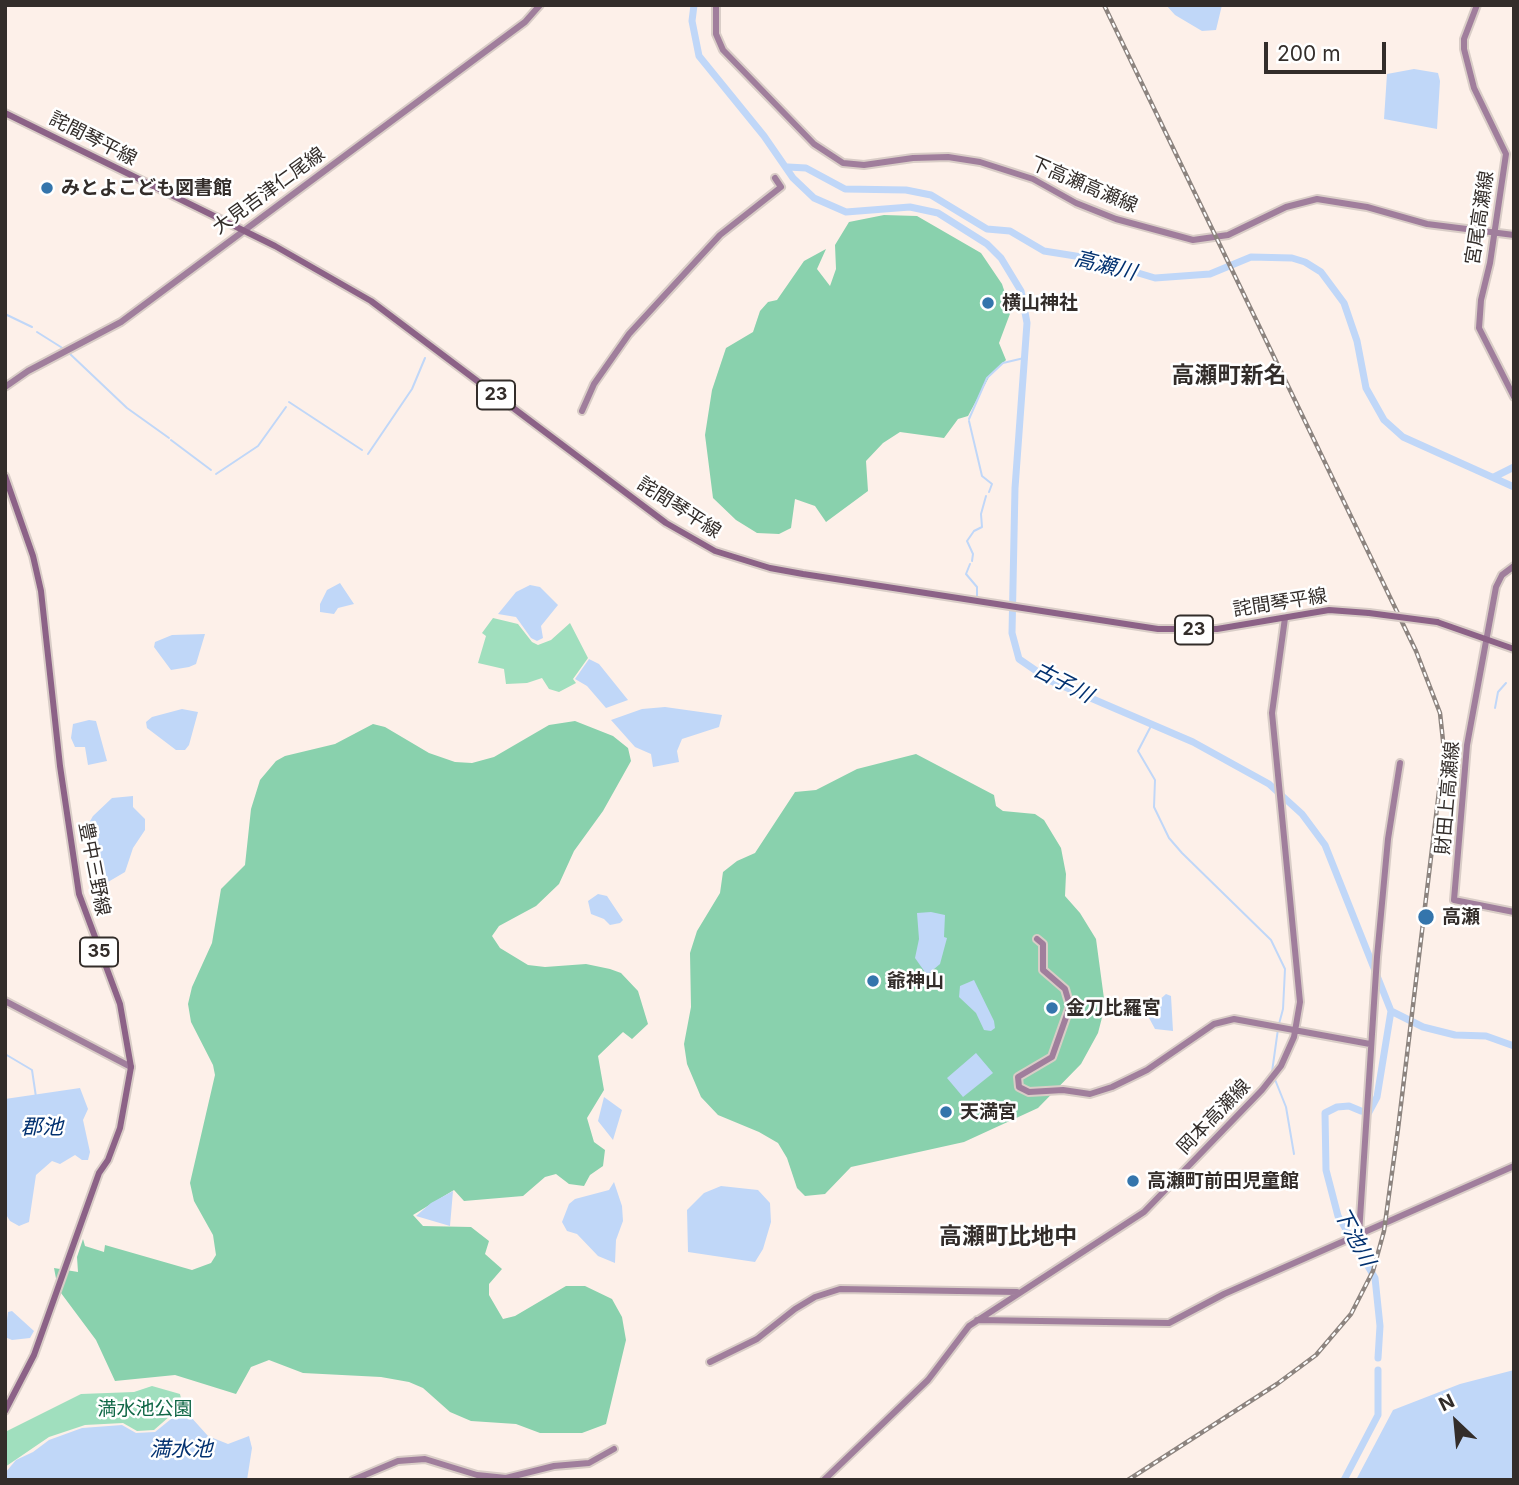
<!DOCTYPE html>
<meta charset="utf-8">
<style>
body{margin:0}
#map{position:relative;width:1519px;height:1485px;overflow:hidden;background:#fdf0e9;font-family:Inter,sans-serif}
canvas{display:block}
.frame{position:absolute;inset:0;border:7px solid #332d2a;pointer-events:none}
.north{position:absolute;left:1421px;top:1387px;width:70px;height:70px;-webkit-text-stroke:5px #fff;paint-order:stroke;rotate:334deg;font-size:19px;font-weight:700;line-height:28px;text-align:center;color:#332d2a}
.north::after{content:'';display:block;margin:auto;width:24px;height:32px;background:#332d2a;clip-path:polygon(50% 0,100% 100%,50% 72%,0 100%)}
.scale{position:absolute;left:1264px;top:42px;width:122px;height:32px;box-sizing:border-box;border:4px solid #332d2a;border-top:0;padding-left:9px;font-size:21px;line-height:24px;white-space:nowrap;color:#332d2a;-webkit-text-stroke:5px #fff;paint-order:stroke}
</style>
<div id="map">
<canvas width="1519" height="1485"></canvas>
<div class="frame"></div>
<div class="north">N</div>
<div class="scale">200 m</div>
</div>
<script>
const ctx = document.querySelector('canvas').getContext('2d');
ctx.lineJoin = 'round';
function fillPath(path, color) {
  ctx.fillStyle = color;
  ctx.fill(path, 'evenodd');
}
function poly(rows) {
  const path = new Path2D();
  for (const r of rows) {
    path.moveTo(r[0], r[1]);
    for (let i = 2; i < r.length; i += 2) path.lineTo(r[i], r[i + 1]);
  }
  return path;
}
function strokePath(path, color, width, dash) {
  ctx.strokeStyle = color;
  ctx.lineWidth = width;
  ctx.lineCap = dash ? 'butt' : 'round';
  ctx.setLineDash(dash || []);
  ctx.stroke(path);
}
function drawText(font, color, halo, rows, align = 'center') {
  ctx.font = font + ' Inter,"Noto Sans JP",sans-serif';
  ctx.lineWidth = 5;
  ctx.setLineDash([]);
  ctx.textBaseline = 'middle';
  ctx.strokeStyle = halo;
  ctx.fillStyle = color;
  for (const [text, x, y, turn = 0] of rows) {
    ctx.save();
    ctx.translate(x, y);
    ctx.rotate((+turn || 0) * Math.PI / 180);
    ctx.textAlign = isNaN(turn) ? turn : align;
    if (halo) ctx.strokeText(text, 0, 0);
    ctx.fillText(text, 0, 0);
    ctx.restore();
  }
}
const green = poly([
 [493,618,518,624,532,642,538,645,551,640,570,623,588,658,573,679,576,683,559,692,549,689,542,678,527,683,506,684,504,669,478,663,486,636,482,633],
 [152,1386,180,1394,184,1411,170,1416,154,1430,137,1431,123,1423,85,1425,49,1437,5,1467,5,1432,81,1394,134,1392]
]);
const forest = poly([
 [884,215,917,216,981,253,1002,284,1011,311,999,343,1006,360,989,377,968,416,958,419,944,438,900,432,883,443,866,461,868,491,826,522,815,506,795,499,791,528,779,534,757,533,736,520,713,498,705,435,712,390,726,348,753,332,760,311,768,302,777,300,804,261,826,249,817,269,830,286,836,269,835,245,849,222],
 [575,721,613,736,628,748,631,761,603,811,574,851,559,884,536,906,499,926,492,936,500,948,528,965,545,967,586,964,610,969,621,973,638,991,648,1024,632,1039,623,1032,598,1056,604,1090,587,1118,594,1142,605,1150,603,1166,590,1175,584,1186,569,1184,556,1174,545,1177,523,1196,464,1201,454,1190,413,1215,423,1226,471,1227,489,1241,485,1254,502,1269,489,1284,489,1295,503,1319,515,1316,566,1286,585,1286,612,1299,622,1317,626,1340,606,1424,582,1433,540,1433,516,1424,471,1421,450,1412,423,1388,409,1382,381,1377,303,1373,269,1360,251,1367,236,1394,175,1375,115,1381,96,1340,58,1289,54,1268,78,1272,77,1257,83,1239,85,1246,104,1252,105,1245,192,1270,211,1263,216,1255,213,1235,194,1201,190,1183,215,1075,213,1065,191,1022,188,1004,192,987,212,943,221,889,245,865,251,809,260,780,276,761,285,756,335,744,373,724,385,727,429,753,455,762,472,763,494,757,549,725],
 [916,754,994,795,996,806,1003,811,1035,814,1044,820,1061,848,1066,874,1065,896,1080,913,1096,939,1105,1006,1098,1033,1081,1064,1038,1108,964,1142,851,1167,825,1194,805,1196,797,1188,787,1158,778,1143,759,1132,718,1115,701,1097,687,1064,684,1044,691,1007,690,953,697,931,720,893,723,872,737,861,755,853,795,792,816,790,857,769]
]);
const water = poly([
 [1166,5,1222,5,1216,30,1202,31,1175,15],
 [1414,69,1438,73,1440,81,1437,129,1384,119,1387,74],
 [340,583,354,604,338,608,334,614,320,612,320,604,327,590],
 [530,585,540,587,558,605,541,626,543,638,537,641,531,638,516,617,498,614,516,592],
 [205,634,196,664,189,667,171,670,154,647,155,642,172,635],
 [589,659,599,664,628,700,606,708,587,686,575,679],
 [665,707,722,715,719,727,682,739,677,751,679,762,653,767,651,754,635,747,611,720,642,709],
 [182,709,198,712,189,745,185,750,176,750,147,728,146,722,152,717],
 [89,720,96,721,107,761,88,765,85,747,75,747,71,738,73,724],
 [133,796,133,807,145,819,145,830,133,848,125,872,108,882,100,877,99,846,93,833,86,828,93,816,112,798],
 [598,894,607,896,623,920,620,923,610,925,604,919,591,914,588,901],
 [931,912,945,915,944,937,947,938,940,964,927,975,915,958,919,939,917,913],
 [974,980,994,1021,995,1028,991,1031,984,1030,976,1013,959,997,960,986],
 [1166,994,1171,996,1173,1031,1155,1029,1148,1016,1149,1009],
 [976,1053,993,1073,963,1097,947,1078],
 [80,1088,88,1109,83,1120,90,1152,88,1160,82,1160,75,1155,60,1164,52,1161,36,1175,29,1222,19,1226,10,1221,5,1213,5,1099],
 [604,1097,622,1110,613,1140,598,1121],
 [614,1182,622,1206,623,1221,616,1240,615,1263,598,1256,577,1234,567,1231,562,1222,569,1204,575,1199,609,1190],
 [721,1186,758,1190,770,1203,771,1222,763,1249,755,1262,688,1252,687,1210,704,1193],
 [453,1191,450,1226,416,1216,431,1203],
 [12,1311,34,1331,30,1338,12,1340,5,1337,8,1312],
 [1514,1370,1514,1480,1356,1480,1393,1410,1460,1384],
 [190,1416,208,1436,228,1444,249,1436,252,1448,247,1480,5,1480,5,1473,16,1460,33,1452,49,1440,82,1428,122,1425,136,1433,155,1432,171,1419]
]);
const stream = poly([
 [5,314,32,327],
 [37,332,64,349],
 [69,353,127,408,169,438],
 [289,402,362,450],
 [969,419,987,378,1003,363,1024,358],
 [969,421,982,476,992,484,989,492],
 [171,440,211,470],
 [368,454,412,389,425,358],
 [216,474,258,446,286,407],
 [972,561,973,554,967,541,974,531,982,527,981,514,986,496],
 [970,564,966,574,977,587,977,598],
 [1495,708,1498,692,1506,683],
 [1152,724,1138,751,1155,780,1154,807,1169,838,1182,853,1271,940,1285,969,1283,1009,1279,1024],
 [5,1054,32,1070,36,1097],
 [1272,1072,1278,1029],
 [1274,1077,1286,1107,1294,1154]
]);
const river = poly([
 [694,5,692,21,699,56,764,136,793,178,814,198,846,212,910,207,938,213,987,244,1001,258,1021,291,1027,323,1015,488,1012,633,1019,659,1051,681,1193,742,1269,784,1302,814,1325,845,1391,1011,1423,1027,1455,1035,1486,1036,1514,1046],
 [788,167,806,168,845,189,906,190,931,195,987,229,1010,231,1044,251,1088,258,1155,278,1210,274,1251,257,1292,258,1305,262,1321,272,1344,303,1357,341,1366,388,1384,420,1403,437,1514,487],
 [1494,477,1514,467],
 [1361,1111,1349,1106,1337,1107,1325,1113,1326,1170,1338,1216,1375,1278,1380,1326,1378,1358],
 [1369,1112,1377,1097,1391,1011],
 [1344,1480,1378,1415,1378,1370]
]);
const secondary = poly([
 [716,5,716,34,723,50,814,144,843,163,864,165,913,158,948,157,980,162,1033,179,1076,203,1116,219,1193,240,1228,235,1286,207,1317,199,1367,207,1427,224,1514,235],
 [1477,5,1464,39,1464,49,1474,88,1506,154,1490,263,1481,300,1479,328,1514,397],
 [5,387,28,371,121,322,525,22,540,5],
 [582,411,594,384,629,334,720,235,781,187,775,178],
 [1514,566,1502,575,1496,587,1467,745,1454,900,1514,912],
 [1037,939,1043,944,1043,970,1065,989,1070,1006,1052,1057,1018,1077,1019,1087,1029,1092,1063,1090,1090,1094,1112,1087,1147,1070,1214,1024,1234,1019,1370,1044],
 [5,1001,131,1067],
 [1359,1234,1377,957,1388,839,1400,763],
 [977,1320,1169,1323,1224,1294,1514,1166],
 [710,1362,757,1339,795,1309,815,1297,840,1289,1017,1292],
 [353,1480,398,1461,425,1459,477,1475,506,1478,554,1466,589,1463,614,1449],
 [824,1480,928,1380,969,1326,1144,1212,1262,1090,1281,1066,1294,1037,1300,1002,1272,713,1285,618]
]);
const primary = poly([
 [5,113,275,246,371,301,666,523,715,551,770,568,803,574,1158,629,1217,629,1329,610,1369,613],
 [5,476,33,556,41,591,60,766,79,894,120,1004,131,1067,120,1128,108,1160,99,1173,34,1355,5,1411],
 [1437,622,1514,649]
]);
const rail = poly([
 [1104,5,1416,651,1440,713,1444,750,1398,1129,1384,1231,1373,1271,1351,1314,1316,1355,1277,1384,1128,1480]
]);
const primaryBridge = poly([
 [1369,613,1437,622]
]);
const markers = [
 [47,188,7,"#3475ac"],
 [988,303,7,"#3475ac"],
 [1426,917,9,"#3475ac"],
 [873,981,7,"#3475ac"],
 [1052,1008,7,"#3475ac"],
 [946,1112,7,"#3475ac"],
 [1133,1181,7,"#3475ac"]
];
const shields = [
 [496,395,38],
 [1194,630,38],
 [99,952,38]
];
const shieldNames = [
 ["23",496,395],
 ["23",1194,630],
 ["35",99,952]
];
const streetNames = [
 ["詫間琴平線",93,139,27],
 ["下高瀬高瀬線",1084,185,23],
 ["大見吉津仁尾線",269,191,-36],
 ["宮尾高瀬線",1480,218,-81],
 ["詫間琴平線",679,508,33],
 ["詫間琴平線",1280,603,-9],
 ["財田上高瀬線",1448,798,-85],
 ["豊中三野線",94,869,79],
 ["岡本高瀬線",1214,1117,-46]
];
const poiNames = [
 ["みとよこども図書館",61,188],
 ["横山神社",1002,303],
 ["高瀬",1442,917],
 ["爺神山",887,981],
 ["金刀比羅宮",1066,1008],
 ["天満宮",960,1112],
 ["高瀬町前田児童館",1147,1181]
];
const parkNames = [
 ["満水池公園",145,1409]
];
const waterNames = [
 ["高瀬川",1105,266,14],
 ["古子川",1063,683,27],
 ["郡池",42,1128],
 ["下池川",1354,1237,62],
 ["満水池",181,1450]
];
const quarterNames = [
 ["高瀬町新名",1229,376],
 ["高瀬町比地中",1008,1237]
];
fillPath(green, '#a0dfbe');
fillPath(forest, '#89d1ad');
fillPath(water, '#c0d7f8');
strokePath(stream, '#c0d7f8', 2);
strokePath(river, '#c0d7f8', 7);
strokePath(secondary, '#d9cdc7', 10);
strokePath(primary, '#d9cdc7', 10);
strokePath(secondary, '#a07e9c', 6);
strokePath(primary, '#8c6287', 6);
strokePath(rail, '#8d847f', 4.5);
strokePath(rail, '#fff', 2, [5]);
strokePath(primaryBridge, '#d9cdc7', 10, []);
strokePath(primaryBridge, '#8c6287', 6);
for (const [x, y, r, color] of markers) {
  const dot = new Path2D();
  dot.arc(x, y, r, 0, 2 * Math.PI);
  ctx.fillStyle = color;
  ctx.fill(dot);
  strokePath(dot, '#fff', 2.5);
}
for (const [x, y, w] of shields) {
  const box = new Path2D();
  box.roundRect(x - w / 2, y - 14.5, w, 29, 5);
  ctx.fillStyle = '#fff';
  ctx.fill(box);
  strokePath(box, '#332d2a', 2);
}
drawText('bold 18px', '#332d2a', null, shieldNames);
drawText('19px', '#332d2a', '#fff', streetNames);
drawText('bold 19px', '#332d2a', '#fff', poiNames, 'left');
drawText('19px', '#106746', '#fff', parkNames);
drawText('italic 21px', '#023170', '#fff', waterNames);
drawText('bold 23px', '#332d2a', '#fff', quarterNames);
</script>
